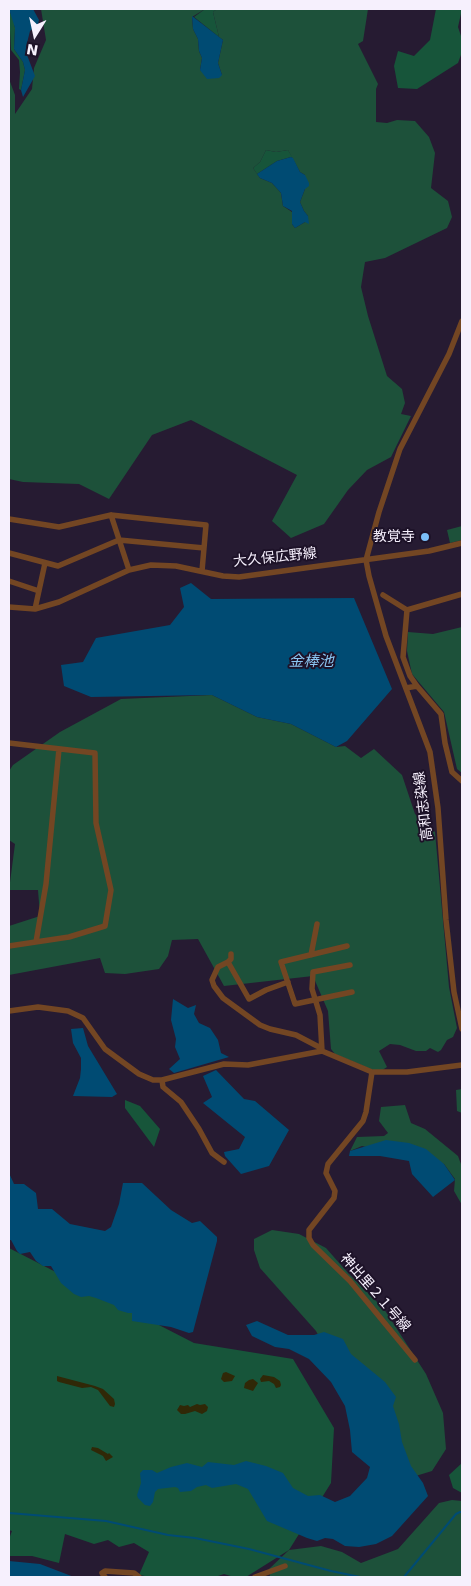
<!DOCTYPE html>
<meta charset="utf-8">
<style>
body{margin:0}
#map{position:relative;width:471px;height:1586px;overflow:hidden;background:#261b32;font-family:"DejaVu Sans",sans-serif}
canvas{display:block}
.frame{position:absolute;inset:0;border:10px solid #f6f0fd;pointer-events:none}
.north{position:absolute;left:10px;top:10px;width:50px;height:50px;-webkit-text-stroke:4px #1d1228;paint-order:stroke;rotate:190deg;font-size:14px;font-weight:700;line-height:20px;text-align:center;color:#f6f0fd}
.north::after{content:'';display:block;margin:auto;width:18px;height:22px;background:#f6f0fd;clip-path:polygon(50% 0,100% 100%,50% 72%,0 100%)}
</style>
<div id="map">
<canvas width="471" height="1586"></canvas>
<div class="frame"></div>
<div class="north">N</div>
</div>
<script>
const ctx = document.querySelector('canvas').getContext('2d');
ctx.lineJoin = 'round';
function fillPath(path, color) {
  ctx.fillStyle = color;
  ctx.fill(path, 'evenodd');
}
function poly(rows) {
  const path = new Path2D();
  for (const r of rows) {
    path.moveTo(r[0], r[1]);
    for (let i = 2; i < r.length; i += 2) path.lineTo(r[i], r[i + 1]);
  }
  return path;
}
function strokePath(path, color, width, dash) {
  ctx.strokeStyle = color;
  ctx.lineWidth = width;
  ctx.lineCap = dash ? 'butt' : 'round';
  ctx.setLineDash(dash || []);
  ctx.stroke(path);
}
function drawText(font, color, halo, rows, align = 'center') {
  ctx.font = font + ' "DejaVu Sans","Noto Sans JP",sans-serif';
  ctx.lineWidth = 4;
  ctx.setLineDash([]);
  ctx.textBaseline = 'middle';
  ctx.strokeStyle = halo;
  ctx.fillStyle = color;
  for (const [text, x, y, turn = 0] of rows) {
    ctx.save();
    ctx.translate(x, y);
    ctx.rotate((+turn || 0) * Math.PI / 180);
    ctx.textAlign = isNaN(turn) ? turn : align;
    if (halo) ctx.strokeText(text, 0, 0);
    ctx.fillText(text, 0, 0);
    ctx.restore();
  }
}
const green = poly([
 [205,9,217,9,213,12,219,37,194,17],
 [436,9,462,9,458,27,462,39,462,52,458,63,417,89,398,88,394,66,398,51,414,56,430,40],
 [9,11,13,17,15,28,14,49,23,62,25,70,21,90,19,89,20,72,19,60,11,50],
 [266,150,276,152,288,150,293,158,291,157,277,161,257,174,253,168,260,162],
 [125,1100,140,1106,160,1129,154,1147,125,1108],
 [9,1248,194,1343,293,1359,334,1428,331,1483,289,1550,246,1577,234,1577,224,1574,215,1577,151,1577,139,1575,149,1552,134,1543,119,1547,108,1540,94,1544,65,1534,59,1563,32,1556,9,1556,9,1539,12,1531,9,1530],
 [462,1463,462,1493,453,1488,449,1475]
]);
const forest = poly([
 [41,9,205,9,192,17,193,29,198,39,199,51,202,58,200,70,222,75,218,63,223,40,219,37,213,12,217,9,368,9,363,41,358,44,378,84,376,89,376,122,387,123,397,120,415,121,429,137,435,153,431,188,448,201,452,217,447,228,385,258,365,262,361,287,368,316,387,376,402,389,405,403,401,414,411,416,391,457,367,470,348,490,324,524,291,538,272,521,297,475,191,420,152,435,109,499,79,484,23,482,9,479,9,79,15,95,15,114,32,89,34,68,46,40],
 [266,150,276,152,288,150,300,172,305,175,305,189,300,202,304,211,308,216,305,222,295,228,292,224,292,212,283,206,281,193,272,183,260,178,253,168,260,162],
 [462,526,462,540,450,543,447,530],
 [462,627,462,773,457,769,444,712,412,674,407,651,408,632,433,634],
 [212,695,257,717,291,724,336,747,345,746,361,758,374,749,402,775,415,814,435,832,449,987,457,1028,453,1037,447,1040,441,1050,438,1052,430,1048,426,1051,416,1051,400,1045,390,1044,379,1051,387,1067,381,1071,373,1070,335,1054,331,1049,328,1011,313,976,224,986,198,939,172,940,168,956,159,969,125,974,105,973,100,958,9,975,9,926,40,916,38,890,9,890,15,844,9,840,9,771,13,765,60,732,121,699],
 [462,1089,462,1113,457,1111,456,1090],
 [405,1105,411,1123,425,1129,458,1156,462,1167,462,1205,454,1191,455,1179,444,1164,362,1146,350,1151,357,1137,384,1136,388,1133,379,1121,381,1107],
 [272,1230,299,1234,326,1248,348,1273,384,1309,426,1374,443,1413,446,1449,432,1471,409,1478,327,1352,316,1331,260,1268,254,1250,254,1239],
 [452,1500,462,1501,462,1577,270,1577,269,1569,289,1550,321,1546,342,1552,361,1563,398,1549,439,1503]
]);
const sand = poly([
 [226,1372,235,1376,232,1381,224,1382,221,1379,223,1373],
 [263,1375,274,1377,280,1381,281,1385,280,1387,276,1388,274,1384,269,1381,261,1382,260,1379],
 [57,1376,95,1386,103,1389,114,1399,115,1404,114,1407,110,1406,98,1390,91,1387,82,1388,59,1382,57,1381],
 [253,1379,258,1383,253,1391,244,1388,245,1383,249,1380],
 [197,1404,200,1405,205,1404,208,1407,207,1411,202,1414,195,1411,185,1414,181,1414,177,1410,180,1405,184,1406,188,1405,190,1407],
 [92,1447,98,1448,108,1454,109,1453,113,1457,106,1461,103,1456,91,1450]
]);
const water = poly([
 [9,9,33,9,39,20,38,24,30,31,26,47,27,55,35,76,23,97,21,90,25,70,23,62,14,49,15,28],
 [192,16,223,40,218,63,222,75,219,78,207,79,200,70,202,58,199,51,198,39,193,29],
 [291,157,293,158,300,172,305,175,309,183,309,186,305,189,300,202,304,211,308,216,309,224,305,222,295,228,292,224,292,211,283,206,281,193,272,183,260,178,257,174,277,161],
 [191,583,211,599,354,598,392,689,347,741,336,747,291,724,257,717,212,695,91,697,64,686,61,665,83,662,96,638,170,625,184,607,180,588],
 [173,999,188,1008,196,1005,194,1014,199,1023,210,1028,218,1040,221,1053,229,1057,174,1073,169,1069,180,1059,175,1047,176,1039,171,1020],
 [83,1028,88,1046,117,1094,112,1097,73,1096,80,1078,81,1069,81,1058,73,1043,71,1029],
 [216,1070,244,1099,255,1101,289,1130,269,1166,241,1174,225,1156,224,1152,239,1149,245,1137,203,1103,212,1097,203,1076],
 [386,1140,409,1143,426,1149,444,1164,455,1180,433,1197,412,1174,409,1161,380,1156,349,1156,350,1151],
 [9,1173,14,1184,24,1184,36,1193,38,1209,52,1209,70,1224,105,1231,111,1227,119,1204,123,1183,142,1183,171,1210,192,1223,200,1221,217,1237,217,1241,193,1332,189,1333,171,1327,132,1321,132,1313,128,1313,118,1310,114,1305,96,1298,89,1296,81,1297,74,1294,61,1283,51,1266,43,1266,36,1261,30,1252,20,1254,17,1251,11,1240,9,1240],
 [257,1321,288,1335,314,1335,324,1332,343,1339,351,1354,385,1382,396,1397,393,1406,399,1424,402,1442,411,1466,423,1483,428,1496,392,1536,376,1544,359,1547,345,1546,333,1539,325,1538,317,1541,307,1538,267,1521,248,1489,236,1484,212,1488,206,1485,197,1487,191,1491,180,1492,178,1488,175,1487,158,1489,155,1492,153,1502,150,1506,145,1505,138,1498,137,1495,141,1483,140,1473,143,1470,152,1470,157,1473,171,1467,187,1463,202,1467,208,1462,234,1465,246,1461,266,1466,283,1473,293,1488,308,1496,320,1495,335,1502,350,1496,367,1478,370,1467,352,1452,350,1430,345,1406,331,1382,309,1359,289,1349,275,1347,252,1336,246,1325],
 [9,1561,40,1564,74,1577,9,1577]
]);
const stream = poly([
 [9,1513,106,1521,168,1535,195,1538,249,1549,331,1571,360,1577],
 [404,1577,456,1514,460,1512,462,1512]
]);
const minor = poly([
 [462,321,449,354,400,449,379,512,366,560,369,576,386,636,430,752,438,808,446,920,454,992,462,1029],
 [111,515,129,570],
 [9,519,59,527,111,515,206,525,202,571],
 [9,553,58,566,119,540,204,548],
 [9,581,39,591],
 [383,595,407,610,403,657,410,676,417,686],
 [9,607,35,609,59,602,129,570,151,565,176,566,223,576,239,577,429,551,462,543],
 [35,609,45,563],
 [407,610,462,594],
 [406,688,417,686,441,714,445,743,452,772,462,781],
 [9,743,95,753,96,823,111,890,105,926,69,937,9,946],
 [36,942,46,884,59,749],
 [347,946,281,962,295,1004,352,992],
 [231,954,231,959,228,962,249,999,266,990,288,982],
 [311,955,317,924],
 [228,962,218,967,212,980,214,986,223,998,260,1025,270,1029,296,1035,319,1047,322,1051],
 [9,1011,38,1007,68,1011,83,1018,105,1049,139,1074,153,1080,162,1080,224,1064,248,1065,322,1051,372,1072,407,1072,462,1065],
 [322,1051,320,1015,312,989,313,972,350,965],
 [372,1072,366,1112,363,1121,328,1164,326,1173,335,1191,334,1198,309,1230,309,1238,313,1245,350,1281,415,1360],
 [162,1080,163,1087,181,1102,199,1129,212,1153,224,1162],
 [105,1577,102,1573,105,1571,134,1573,139,1577],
 [255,1577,285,1566]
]);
const markers = [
 [425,537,5,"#7bbef8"]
];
const poiNames = [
 ["教覚寺",415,537]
];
const streetNames = [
 ["大久保広野線",275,558,-6],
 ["高和志染線",424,806,-97],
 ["神出里２１号線",375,1293,49]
];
const waterNames = [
 ["金棒池",311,662]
];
fillPath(green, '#17553a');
fillPath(forest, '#1d513a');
fillPath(sand, '#302807');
fillPath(water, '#004b73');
strokePath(stream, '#004b73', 2);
strokePath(minor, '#734623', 5.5);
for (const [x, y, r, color] of markers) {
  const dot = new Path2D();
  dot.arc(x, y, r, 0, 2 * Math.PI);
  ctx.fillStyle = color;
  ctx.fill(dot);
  strokePath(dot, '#1d1228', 2);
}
drawText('14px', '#f6f0fd', '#1d1228', poiNames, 'right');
drawText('14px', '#f6f0fd', '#1d1228', streetNames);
drawText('italic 15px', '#8bc6f2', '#1d1228', waterNames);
</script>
